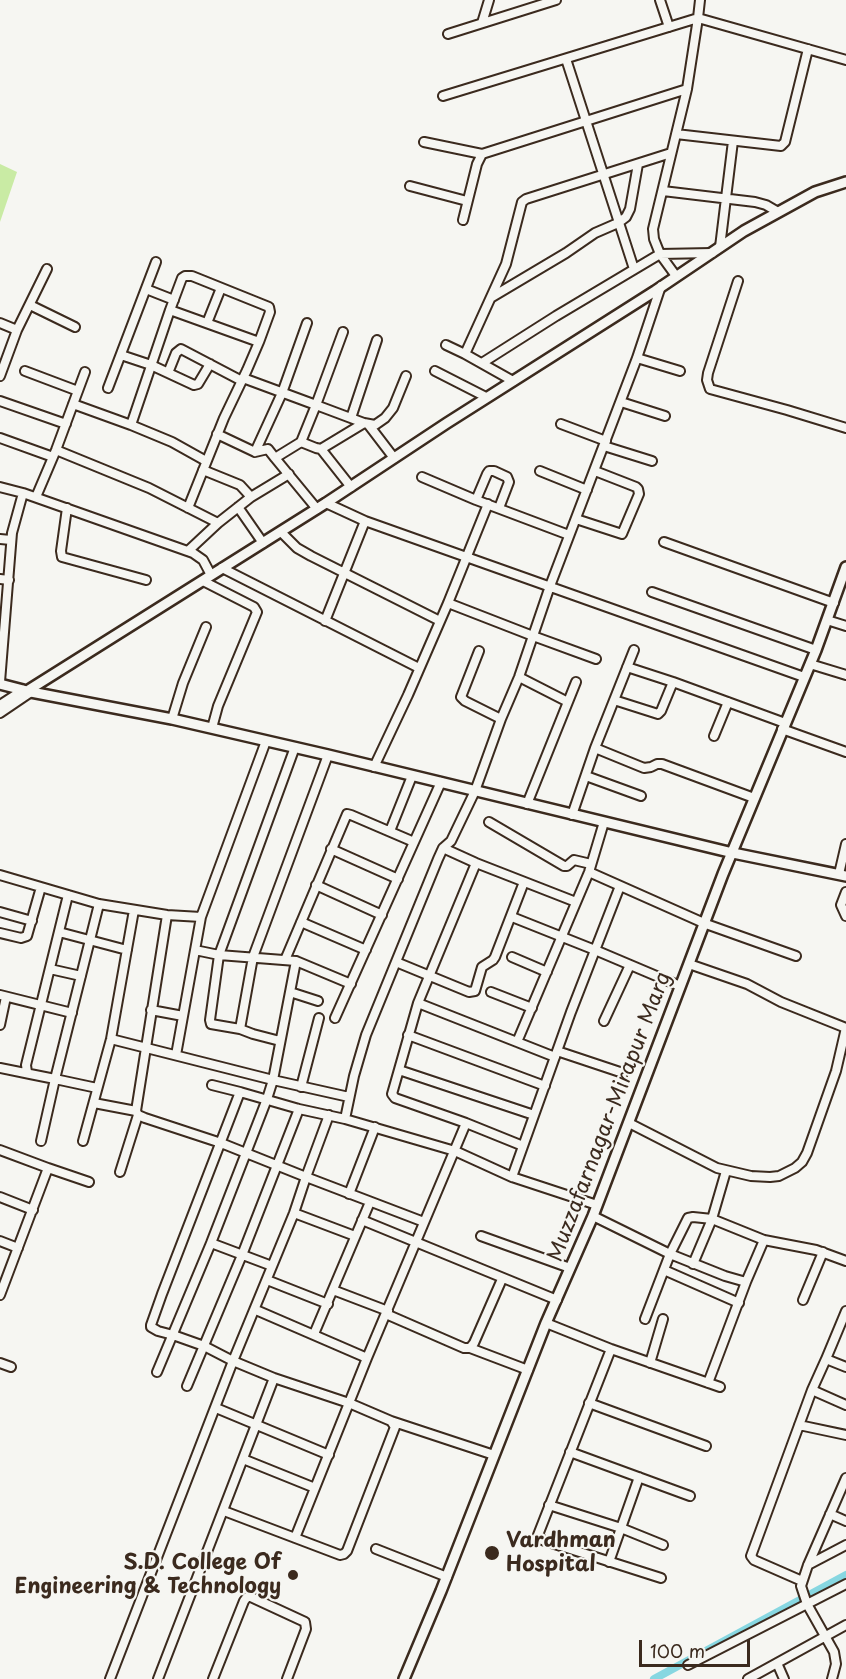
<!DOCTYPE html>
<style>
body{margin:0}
#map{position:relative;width:846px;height:1679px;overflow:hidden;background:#f6f6f2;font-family:"Playpen Sans",sans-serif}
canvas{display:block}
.scale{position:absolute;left:639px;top:1640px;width:111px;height:27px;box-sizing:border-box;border:3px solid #3b2a1e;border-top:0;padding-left:8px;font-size:18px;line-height:21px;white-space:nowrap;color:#3b2a1e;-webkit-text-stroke:4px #f6f6f2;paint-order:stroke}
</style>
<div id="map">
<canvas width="846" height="1679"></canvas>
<div class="scale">100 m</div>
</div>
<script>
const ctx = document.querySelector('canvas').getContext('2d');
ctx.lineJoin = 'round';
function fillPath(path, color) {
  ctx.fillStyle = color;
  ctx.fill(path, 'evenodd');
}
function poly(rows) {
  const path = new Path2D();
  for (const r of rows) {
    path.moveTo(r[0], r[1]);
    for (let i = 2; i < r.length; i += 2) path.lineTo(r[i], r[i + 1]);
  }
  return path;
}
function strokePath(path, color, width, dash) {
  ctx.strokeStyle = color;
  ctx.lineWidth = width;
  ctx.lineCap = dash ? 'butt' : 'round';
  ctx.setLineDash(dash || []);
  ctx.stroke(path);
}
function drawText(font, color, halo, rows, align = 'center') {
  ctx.font = font + ' "Playpen Sans",sans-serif';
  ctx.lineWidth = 4.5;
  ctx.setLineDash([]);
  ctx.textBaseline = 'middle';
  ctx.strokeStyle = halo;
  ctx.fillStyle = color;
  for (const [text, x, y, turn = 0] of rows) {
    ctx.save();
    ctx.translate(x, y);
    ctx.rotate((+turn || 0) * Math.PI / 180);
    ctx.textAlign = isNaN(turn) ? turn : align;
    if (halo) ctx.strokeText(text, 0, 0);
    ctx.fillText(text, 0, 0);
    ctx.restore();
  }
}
const green = poly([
 [0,164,17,172,0,222]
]);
const canal = poly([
 [654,1679,846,1575]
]);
const minor = poly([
 [660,0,669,27],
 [482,23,489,0],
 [448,34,556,0],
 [566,59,634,269],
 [443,96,698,18,846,60],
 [676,134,781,146,785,142,808,49],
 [424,142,482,154],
 [410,186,467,201],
 [663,191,755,202,766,205,778,212],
 [463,220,477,164,482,154,687,89],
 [720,247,733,141],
 [676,276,660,254,654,239,653,229,687,89,698,18,700,0],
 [738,281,708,373,707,380,710,389,787,410,846,428],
 [146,289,174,300],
 [492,297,566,253,595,233,618,223,626,217,630,209,638,164],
 [30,305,75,327],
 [170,310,259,342],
 [0,323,17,330],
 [207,323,221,288],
 [446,345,465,354],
 [121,355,151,365,194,385,198,384,210,364],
 [637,358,680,371],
 [482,363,556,316,660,254,712,253],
 [25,371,78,391],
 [435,371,486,397],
 [168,373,176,353,181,349,242,381],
 [0,376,17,330,47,269],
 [243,378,316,405,343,332],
 [513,381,465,354,506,264,522,202,526,199,671,153],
 [108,388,156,262],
 [0,401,66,424],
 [621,402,665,416],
 [73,404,131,425,172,442,206,461],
 [351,418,377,340],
 [368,424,394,458],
 [561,424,606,441],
 [131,425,170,310,182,278,185,276,192,276,269,307,270,312,259,342,247,370,224,418,188,508],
 [217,434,255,452,268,449,275,458,301,442,316,448,321,449,364,423,375,425,385,418,393,408,406,376],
 [0,438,53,457],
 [301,442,316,405,364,423],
 [604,446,652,461],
 [321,449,351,487],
 [56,450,149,488,218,523,251,497,289,474],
 [255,452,282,393,307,323],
 [275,458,317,509],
 [203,470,240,485,251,497],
 [540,471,587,490],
 [422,477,476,500,569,535],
 [0,487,23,493],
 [36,497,56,450,85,372],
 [476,500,487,474,489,471,494,471,507,477,509,482,499,508],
 [326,503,365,521],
 [238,507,263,543],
 [67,508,61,551,62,557,146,580],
 [576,519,622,534,639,494,638,489,636,487,595,471],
 [281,532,297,548,311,556,440,621],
 [0,539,11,540],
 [664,542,834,603],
 [188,551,218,523],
 [222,568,419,668],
 [0,579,9,580],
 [203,581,254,607,257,612,218,706,212,728],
 [652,592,816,650],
 [448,603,533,636,596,659],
 [827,620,846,626],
 [325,621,365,521,804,677],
 [479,651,461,697,465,701,501,719],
 [810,664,846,675],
 [519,677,568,702],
 [0,682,12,533,23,493,193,553,203,560,211,575],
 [673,682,785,723],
 [614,700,658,714,661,711,673,682,627,667],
 [0,705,23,690],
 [0,713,31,692],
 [172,719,183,683,206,627],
 [782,729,846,752],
 [714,736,728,702],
 [595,748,634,650],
 [374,767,408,695,448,603,488,504],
 [586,776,641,796],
 [527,804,576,682],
 [572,815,595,748,644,768,651,767,657,764,662,764,754,798],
 [489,822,564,866,567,866,574,860,591,864],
 [390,831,412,776],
 [443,848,476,863,576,902],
 [331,849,398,879],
 [476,863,418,1003,392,1094,395,1098,466,1123,523,1146],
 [589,872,706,924,796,956],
 [839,874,846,844],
 [0,875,99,904,167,915,201,917],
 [316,885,382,915],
 [846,892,841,905,846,916],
 [68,895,26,1065,27,1072,30,1074,55,1079,99,904],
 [0,912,32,921],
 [512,917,595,950,680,986],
 [301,922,366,950],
 [59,932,127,950],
 [0,933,21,938,27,936,41,887],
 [195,950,219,955,296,961,351,984],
 [512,957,547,972],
 [285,960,347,814,351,815,414,842],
 [396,962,469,992,475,991,482,967,493,960,495,957,524,882],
 [689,964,747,984,781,1002,846,1028],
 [50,969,81,976],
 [290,992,318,1001],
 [491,992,532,1008],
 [0,995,72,1013],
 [418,1003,555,1057],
 [151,1010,183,1016],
 [335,1018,441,782],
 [604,1021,630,965],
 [0,1025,6,997],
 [240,1029,253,957,328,755],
 [408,1035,545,1086],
 [111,1039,273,1080,349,1097],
 [280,1041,253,1034,240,1029,211,1024,210,1020,219,955,295,747],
 [517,1042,589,872,604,822],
 [557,1051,623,1073],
 [176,1055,201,917,266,741],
 [0,1068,30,1074],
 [399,1070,534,1115],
 [212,1085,240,1092],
 [301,1087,319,1018],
 [94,1103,136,1111],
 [329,1115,306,1177,424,1222],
 [345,1119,354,1076,366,1035,438,859,443,848,451,841,475,791,501,719,519,677,550,586,637,358,661,286],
 [629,1123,717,1168,751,1176,770,1177,779,1176,795,1168,802,1162,807,1153,836,1071,846,1028],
 [41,1141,55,1079,97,1088],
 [83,1141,111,1039,134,910],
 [0,1150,48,1168,0,1295],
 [48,1168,89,1182],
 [120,1172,138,1115],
 [349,1194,375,1127],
 [0,1197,33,1210],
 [597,1205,512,1177,571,1012,620,886],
 [294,1213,355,1236],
 [593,1216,670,1254,645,1319],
 [362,1220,557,1300],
 [481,1236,570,1268],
 [0,1241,18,1248],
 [211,1243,272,1266],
 [693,1264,712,1219,726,1171],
 [664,1270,739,1303],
 [267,1280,328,1304],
 [746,1282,725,1276,670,1254,688,1218,693,1217,712,1219,764,1240,816,1250,846,1261],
 [333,1290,388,1311],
 [803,1300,823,1252],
 [256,1310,367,1358],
 [846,1311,826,1359,846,1367],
 [386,1314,464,1348,470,1348,474,1343,502,1279],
 [546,1323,611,1349,720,1387],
 [314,1334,370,1202],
 [470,1348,528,1370],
 [611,1349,538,1535,542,1540,661,1578],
 [0,1363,11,1367],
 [650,1363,663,1319],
 [157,1372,211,1243,267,1099,273,1080,296,961],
 [708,1383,746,1282,764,1240],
 [187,1386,242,1255,299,1109],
 [812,1390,846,1405],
 [589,1403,706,1446],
 [216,1408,329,1455],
 [391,1421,494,1455],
 [799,1425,846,1435],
 [570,1452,690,1496],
 [243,1459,315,1488],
 [549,1505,621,1528,663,1545],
 [224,1511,340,1555,344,1554,347,1551,395,1427,391,1421,349,1403,274,1378,233,1361,204,1346,173,1335,158,1331,151,1327,151,1325,162,1294,240,1092,299,1109,345,1119,455,1151,512,1177],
 [830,1514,846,1521],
 [295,1538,367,1358,466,1123],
 [376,1549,447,1577],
 [609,1562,639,1477],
 [808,1565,846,1545],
 [802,1581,754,1560,751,1556,812,1390,826,1359],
 [777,1663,784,1679],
 [688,1665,846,1584],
 [110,1679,233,1361,294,1213,306,1177,221,1143,145,1118,138,1115,136,1111,167,915],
 [158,1679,274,1378],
 [213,1679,244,1601,247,1597,251,1597,305,1622,306,1629,287,1679],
 [748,1679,846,1625],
 [832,1679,836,1664,834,1652,807,1604,801,1586,808,1565,846,1478]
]);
const major = poly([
 [0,684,31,692,172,719,328,755,733,853,846,876],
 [27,691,326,503,447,423,655,291,744,231,815,192,846,182],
 [404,1679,441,1591,546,1323,593,1216,723,874,816,650,846,567]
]);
const markers = [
 [492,1553,8,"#3b2a1e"],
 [293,1575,6,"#3b2a1e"]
];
const streetNames = [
 ["Muzzafarnagar-Mirapur Marg",610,1117,-69]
];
const poiNames = [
 ["Vardhman",506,1541],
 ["Hospital",506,1565],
 ["S.D. College Of",281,1563,"right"],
 ["Engineering & Technology",281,1587,"right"]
];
fillPath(green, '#c9eba4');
strokePath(canal, '#87d7e1', 8);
strokePath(minor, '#3b2a1e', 12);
strokePath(major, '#3b2a1e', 14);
strokePath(minor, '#f6f6f2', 8);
strokePath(major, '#f6f6f2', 9);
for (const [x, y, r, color] of markers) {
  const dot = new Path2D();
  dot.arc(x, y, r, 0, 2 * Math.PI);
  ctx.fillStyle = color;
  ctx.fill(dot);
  strokePath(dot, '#f6f6f2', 2);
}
drawText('21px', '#3b2a1e', '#f6f6f2', streetNames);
drawText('bold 21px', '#3b2a1e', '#f6f6f2', poiNames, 'left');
</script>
